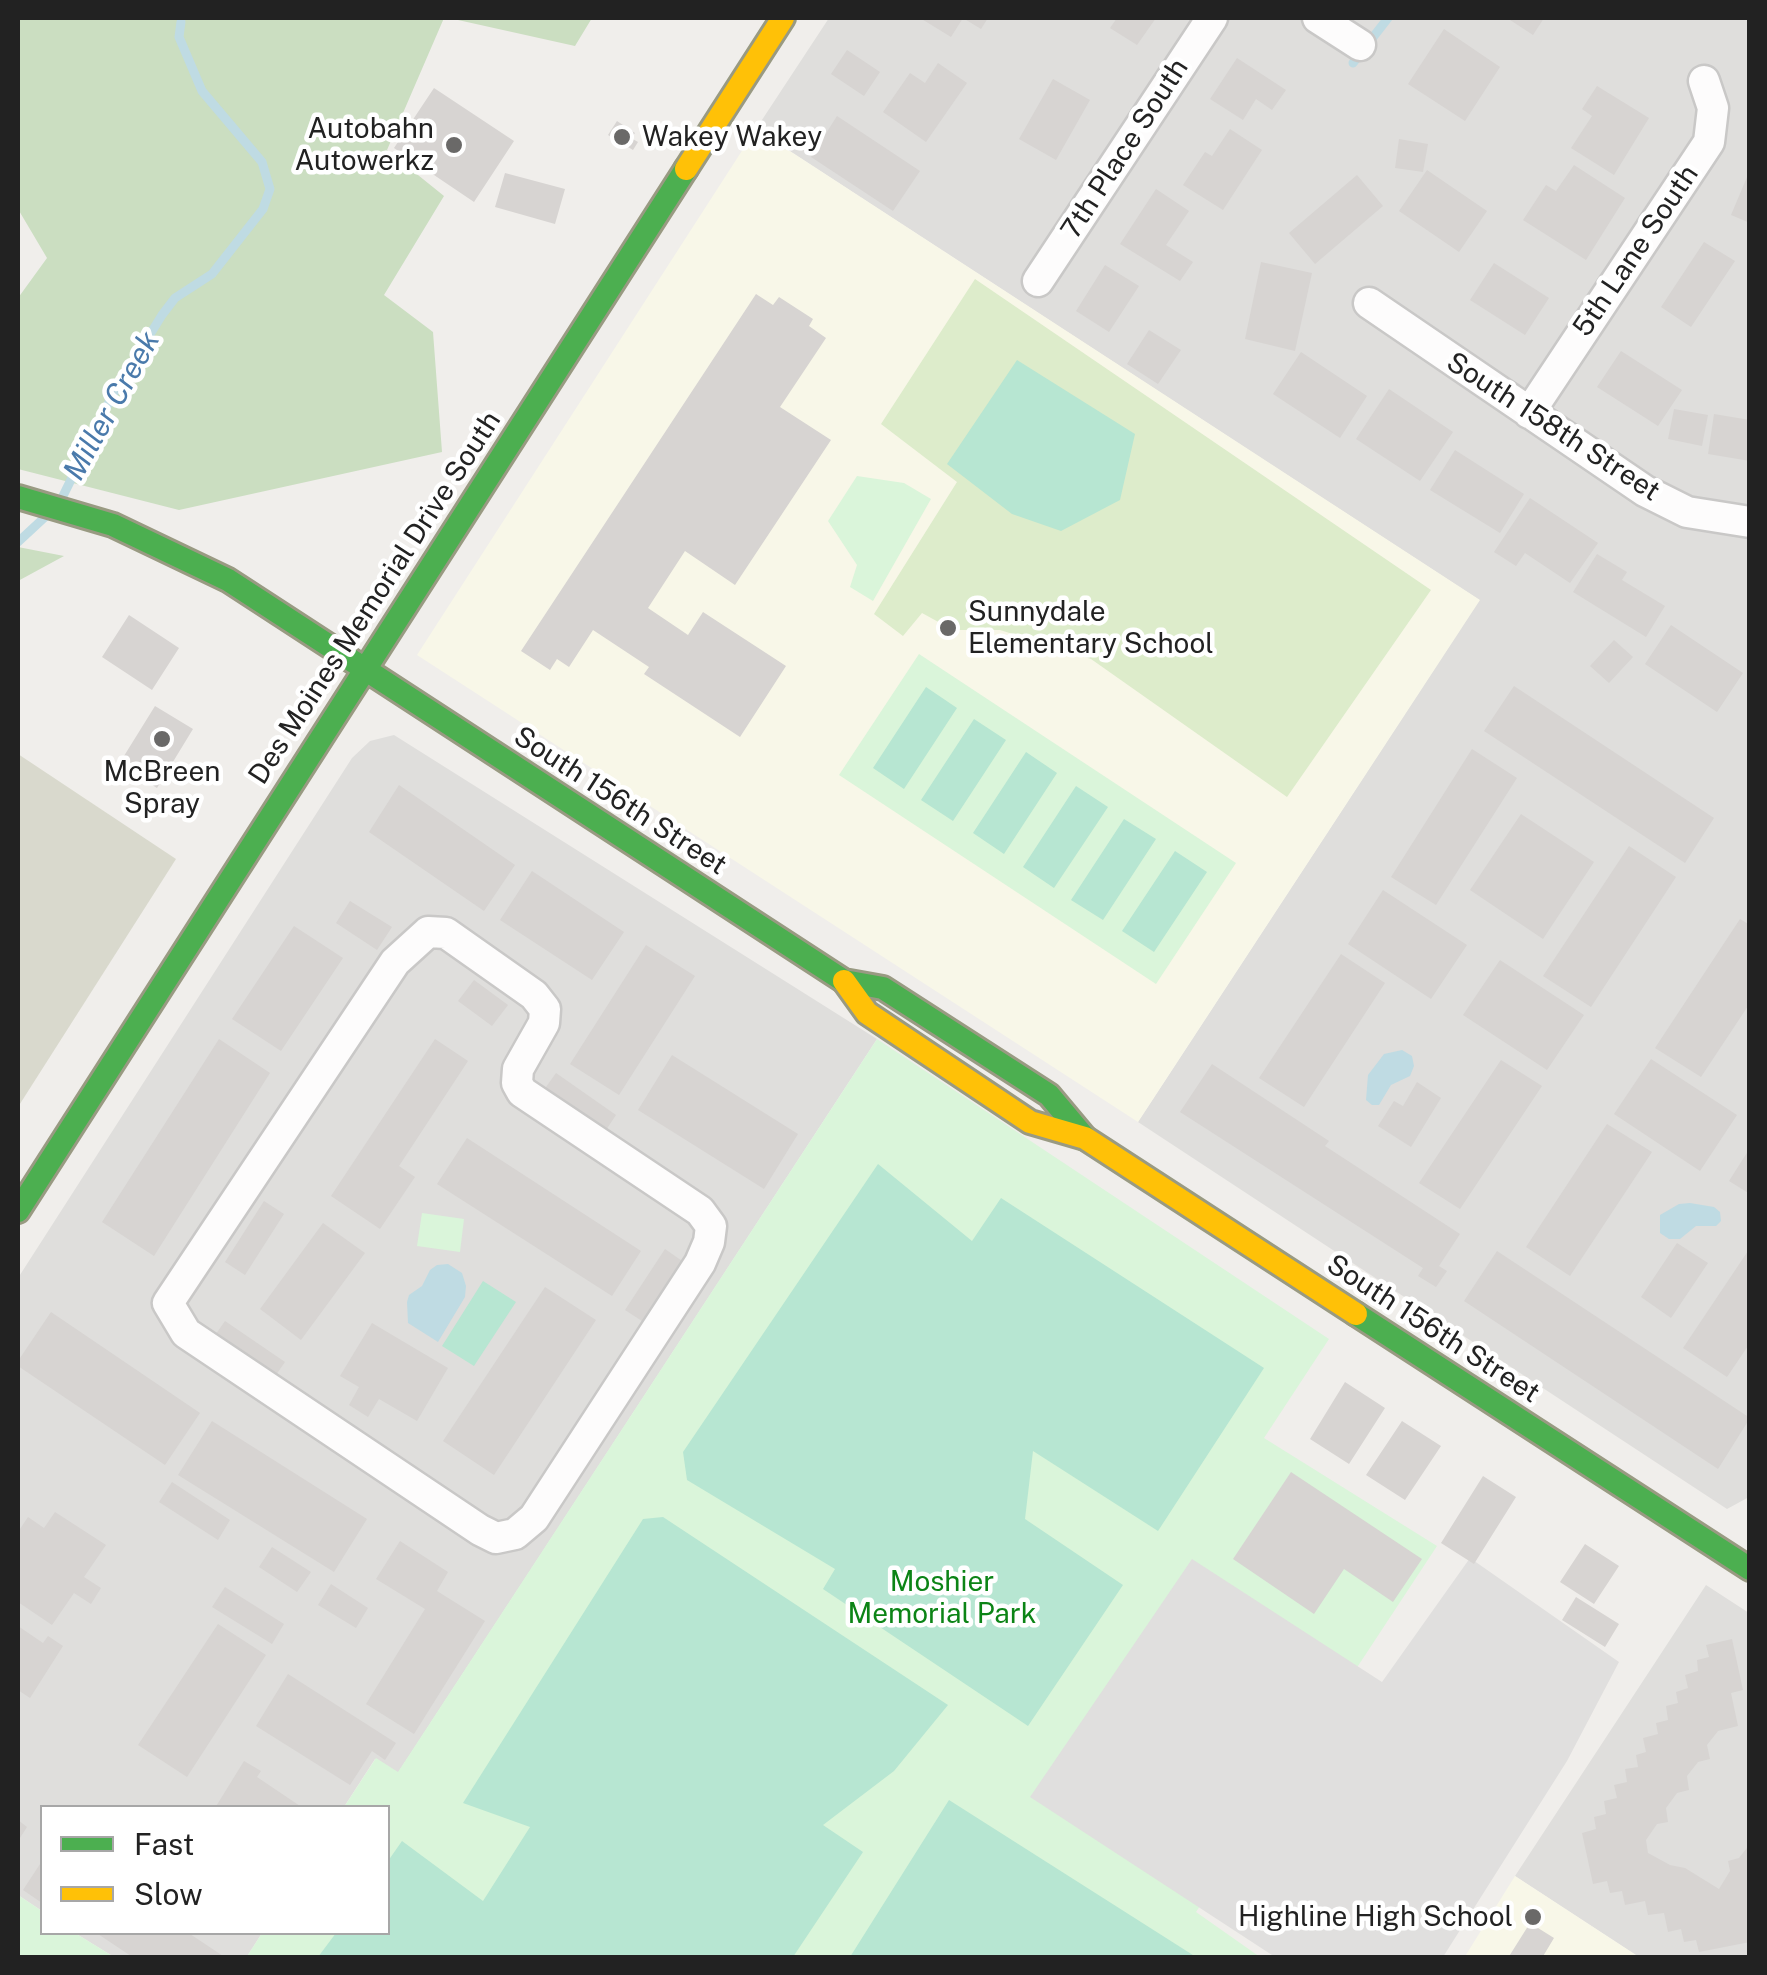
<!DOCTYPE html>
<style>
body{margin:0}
#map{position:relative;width:1767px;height:1975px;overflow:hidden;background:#f0eeeb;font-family:"Public Sans",sans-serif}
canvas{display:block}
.frame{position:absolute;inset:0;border:20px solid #222;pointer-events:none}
.legend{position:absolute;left:40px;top:1805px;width:350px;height:130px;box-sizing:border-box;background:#fff;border:2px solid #a7a7a7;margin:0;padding:12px 18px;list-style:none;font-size:30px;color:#222}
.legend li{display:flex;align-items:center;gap:20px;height:50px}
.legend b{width:50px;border:2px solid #a7a7a7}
</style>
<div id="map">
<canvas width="1767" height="1975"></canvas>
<div class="frame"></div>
<ul class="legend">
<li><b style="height:12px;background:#4caf50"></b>Fast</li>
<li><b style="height:12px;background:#ffc107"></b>Slow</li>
</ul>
</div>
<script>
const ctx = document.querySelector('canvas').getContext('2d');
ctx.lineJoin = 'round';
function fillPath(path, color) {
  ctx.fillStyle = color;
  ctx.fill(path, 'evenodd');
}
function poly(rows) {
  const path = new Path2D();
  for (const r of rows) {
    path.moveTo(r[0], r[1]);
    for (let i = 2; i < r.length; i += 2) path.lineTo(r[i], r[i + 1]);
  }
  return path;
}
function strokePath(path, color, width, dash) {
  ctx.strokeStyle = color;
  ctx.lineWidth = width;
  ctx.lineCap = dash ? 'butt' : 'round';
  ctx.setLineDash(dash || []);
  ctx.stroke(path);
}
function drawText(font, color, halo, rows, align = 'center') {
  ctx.font = font + ' "Public Sans",sans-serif';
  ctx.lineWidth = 9;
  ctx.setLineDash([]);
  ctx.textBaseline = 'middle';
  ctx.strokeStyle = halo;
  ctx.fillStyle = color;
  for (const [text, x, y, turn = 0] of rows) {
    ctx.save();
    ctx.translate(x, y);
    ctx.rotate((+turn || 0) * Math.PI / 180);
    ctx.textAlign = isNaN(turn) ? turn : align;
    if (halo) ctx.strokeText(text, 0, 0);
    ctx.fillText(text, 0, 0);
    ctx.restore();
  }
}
const residential = poly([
 [829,18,1749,18,1749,1497,1727,1509,1138,1122,1479,600,756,129],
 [394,735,877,1039,398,1773,375,1759,344,1807,42,1808,42,1911,18,1895,18,1278,352,758,370,741],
 [1706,1585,1749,1613,1749,1957,1639,1957,1515,1876],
 [75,1933,262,1933,246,1958,114,1957]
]);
const education = poly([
 [756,129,1480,600,1138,1122,417,655],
 [1515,1876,1639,1957,1464,1958]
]);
const construction = poly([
 [18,754,176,859,18,1107]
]);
const grass = poly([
 [975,279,1431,590,1287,797,1091,659,1000,630,953,630,922,613,903,636,874,614,957,482,881,424]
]);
const forest = poly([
 [18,18,444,18,387,150,444,196,384,295,433,332,442,452,179,510,18,469,18,298,47,258,18,209],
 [449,18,592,18,575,46],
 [18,547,64,556,18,581]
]);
const park = poly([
 [857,476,904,483,931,499,873,601,850,587,857,565,828,521],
 [919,654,1236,863,1156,984,839,775],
 [877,1039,1329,1339,1264,1438,1437,1546,1196,1912,1260,1957,246,1958,262,1933,388,1932,388,1808,344,1807,376,1758,398,1772],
 [422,1213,464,1219,460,1252,417,1246],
 [18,1895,42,1911,42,1932,75,1933,114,1957,18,1957]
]);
const pitch = poly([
 [1017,360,1135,434,1120,500,1061,531,1012,514,947,464],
 [926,687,957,708,904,789,873,768],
 [974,719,1006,740,953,821,921,800],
 [1026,752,1057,773,1004,854,973,833],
 [1076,786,1108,807,1054,888,1023,867],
 [1124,819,1156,839,1103,920,1071,900],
 [1175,851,1207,872,1154,952,1122,931],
 [878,1164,972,1241,1001,1198,1264,1368,1158,1531,1033,1451,1025,1519,1123,1585,1028,1726,823,1589,835,1569,687,1480,683,1452],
 [483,1281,516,1302,474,1366,442,1346],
 [663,1517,948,1705,894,1771,823,1825,863,1852,793,1957,318,1957,336,1933,388,1932,388,1861,402,1841,483,1901,530,1827,463,1803,643,1519],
 [949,1800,1196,1957,850,1957]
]);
const parking = poly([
 [1470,1558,1619,1662,1567,1761,1443,1957,1275,1957,1030,1797,1192,1559,1382,1682]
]);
const water = poly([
 [1402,1050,1412,1056,1414,1066,1410,1076,1391,1085,1379,1105,1372,1105,1366,1100,1368,1075,1384,1054],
 [1690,1203,1714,1207,1720,1212,1721,1221,1716,1226,1696,1226,1680,1239,1669,1239,1660,1233,1660,1215,1679,1204],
 [448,1264,462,1273,466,1286,465,1297,438,1342,408,1323,407,1302,409,1295,422,1286,430,1270,437,1265]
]);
const stream = poly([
 [1353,63,1388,18],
 [62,498,112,396,162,315,175,298,212,274,263,209,270,189,262,162,202,91,179,37,181,22],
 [18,542,45,517]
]);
const building = poly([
 [920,18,963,18,951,37],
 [963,18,988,18,981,29],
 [1117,18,1156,18,1137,45,1110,28],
 [1507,18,1544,18,1533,35],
 [1444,29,1500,67,1465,121,1408,84],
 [847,50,880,72,864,96,831,74],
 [1237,58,1286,90,1272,110,1256,99,1243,120,1210,99],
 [938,63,967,83,926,142,883,112,910,73,925,83],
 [1053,79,1090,100,1056,160,1019,139],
 [1597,86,1649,118,1614,175,1571,148,1592,116,1582,109],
 [434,88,514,141,474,202,394,148],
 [837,116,920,171,893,211,811,157],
 [617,121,635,133,631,138,638,142,633,150,608,135],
 [1230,129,1262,150,1223,210,1183,185,1205,152,1212,156],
 [1399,139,1428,144,1423,172,1395,168],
 [1574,165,1625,198,1586,260,1523,220,1546,185,1556,191],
 [1427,170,1487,211,1459,252,1399,211],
 [1750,170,1750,223,1731,215],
 [505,173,565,189,555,224,495,207],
 [1357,175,1383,206,1315,264,1289,233],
 [1156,189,1189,211,1166,245,1193,262,1180,281,1120,244],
 [1704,242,1735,261,1691,327,1661,307],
 [1261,262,1312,273,1295,351,1245,339],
 [1494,263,1549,298,1525,335,1470,300],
 [1105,265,1139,286,1109,332,1076,311],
 [756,294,773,305,779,297,813,319,809,326,826,338,780,407,831,440,735,585,685,551,648,608,688,635,703,612,786,666,740,737,644,674,649,667,593,630,569,667,557,659,550,670,521,651],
 [1149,330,1181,350,1158,384,1127,364],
 [1621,351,1682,390,1658,426,1597,387],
 [1301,352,1367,396,1340,438,1273,394],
 [1389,389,1453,432,1420,481,1356,439],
 [1674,409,1708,415,1702,446,1668,439],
 [1714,414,1750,420,1750,461,1708,454],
 [1455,450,1524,494,1500,533,1430,490],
 [1530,498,1598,543,1570,583,1525,553,1516,566,1494,552],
 [1597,554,1627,572,1622,580,1665,606,1646,637,1573,592],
 [129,615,179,648,152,690,102,657],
 [1671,625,1743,673,1717,712,1645,664],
 [1614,640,1633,657,1609,683,1590,666],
 [1514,686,1714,818,1685,863,1484,731],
 [155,706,193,729,157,788,119,764],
 [1472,749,1517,778,1436,905,1391,877],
 [399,785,515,865,484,911,369,832],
 [1521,814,1594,862,1543,939,1470,890],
 [1629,846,1676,877,1591,1007,1543,976],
 [532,871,624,932,592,980,500,920],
 [1383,890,1467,945,1431,999,1348,944],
 [350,901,392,927,377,950,336,923],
 [1740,919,1750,925,1750,1003,1701,1077,1655,1048],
 [294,926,343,958,281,1051,232,1019],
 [646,945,695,976,619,1095,570,1064],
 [1341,954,1385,983,1304,1107,1259,1078],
 [1500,960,1584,1015,1547,1070,1463,1015],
 [474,980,508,1005,492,1026,458,1001],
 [219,1039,270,1073,154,1256,102,1222],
 [435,1039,468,1061,399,1166,415,1177,380,1229,331,1196],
 [672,1055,798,1134,764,1189,638,1110],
 [1651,1059,1737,1115,1700,1171,1614,1114],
 [1501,1060,1542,1086,1460,1209,1419,1183],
 [1212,1064,1329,1141,1325,1146,1460,1234,1439,1266,1447,1271,1436,1287,1418,1276,1423,1268,1180,1112],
 [556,1073,616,1115,602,1136,541,1094],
 [1417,1082,1441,1098,1411,1147,1378,1126,1394,1101,1403,1106],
 [1607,1124,1652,1152,1570,1276,1526,1247],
 [467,1138,641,1251,612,1296,437,1184],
 [1750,1148,1750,1194,1729,1181],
 [264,1201,284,1214,245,1275,225,1262],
 [323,1223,365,1253,301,1340,260,1309],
 [1677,1243,1708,1263,1671,1318,1641,1297],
 [1750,1248,1750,1343,1727,1377,1683,1348],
 [665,1249,685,1263,645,1323,625,1310],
 [1497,1251,1750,1418,1718,1469,1464,1301],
 [545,1287,596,1320,494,1475,443,1441],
 [51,1312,200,1413,165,1465,18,1366,18,1361],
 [225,1321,285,1362,271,1382,211,1341],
 [372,1323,448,1368,417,1421,379,1399,368,1417,349,1405,359,1387,340,1376],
 [1345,1382,1385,1408,1349,1464,1310,1439],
 [212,1421,367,1519,334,1572,178,1475],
 [1402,1421,1441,1446,1405,1500,1366,1475],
 [1291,1472,1422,1559,1393,1602,1344,1569,1314,1614,1233,1559],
 [1483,1476,1516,1497,1474,1564,1441,1543],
 [172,1482,230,1520,218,1540,159,1502],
 [55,1512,106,1545,84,1577,101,1588,91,1604,74,1593,52,1625,18,1602,18,1532,28,1517,44,1528],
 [400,1541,448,1572,437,1591,485,1621,414,1734,366,1704,425,1609,376,1579],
 [1585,1544,1619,1566,1594,1604,1560,1582],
 [272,1547,311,1572,297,1592,259,1567],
 [331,1584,368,1608,356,1628,318,1605],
 [225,1587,284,1624,272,1644,212,1607],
 [1576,1597,1619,1624,1605,1647,1562,1620],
 [218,1624,266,1655,187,1777,138,1745],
 [18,1626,43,1643,48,1636,63,1646,30,1698,18,1690],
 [1732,1639,1743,1690,1731,1693,1738,1726,1718,1731,1707,1745,1710,1759,1698,1762,1687,1776,1689,1790,1677,1793,1666,1808,1668,1822,1657,1824,1646,1840,1648,1853,1670,1865,1685,1868,1719,1889,1730,1871,1728,1861,1739,1858,1750,1844,1750,1942,1699,1952,1696,1940,1684,1942,1681,1929,1668,1932,1664,1913,1648,1915,1645,1901,1625,1905,1622,1891,1610,1893,1607,1881,1593,1884,1582,1833,1596,1829,1594,1817,1606,1814,1604,1801,1617,1798,1614,1785,1627,1782,1625,1769,1638,1767,1636,1755,1646,1752,1643,1738,1658,1734,1656,1723,1668,1720,1666,1706,1678,1703,1676,1692,1688,1688,1685,1675,1698,1671,1697,1660,1709,1657,1706,1645],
 [288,1674,396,1743,385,1760,372,1751,350,1785,256,1726],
 [244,1761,261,1771,257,1777,303,1808,215,1808],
 [18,1820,27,1827,18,1841],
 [42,1861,42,1903,23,1890],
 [1530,1923,1554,1938,1542,1958,1508,1958],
 [95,1932,187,1932,226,1958,134,1958]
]);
const street = poly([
 [1318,18,1360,45],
 [1038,281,1212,18],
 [1369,303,1645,491,1687,512,1750,522],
 [1529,413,1709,142,1713,108,1704,81],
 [428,932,446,933,534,995,545,1009,544,1023,518,1069,517,1083,522,1092,700,1211,711,1226,709,1242,700,1263,534,1518,515,1534,496,1538,480,1530,186,1333,168,1303,395,962,428,932]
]);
const fast = poly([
 [18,497,113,525,228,580,844,981,883,988,1049,1095,1085,1138],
 [18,1211,686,169],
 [1356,1314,1750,1569]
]);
const slow = poly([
 [686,169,783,18],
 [844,981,867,1013,1030,1122,1085,1138,1356,1314]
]);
const markers = [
 [622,137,10,"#6a6968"],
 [454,145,10,"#6a6968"],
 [948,628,10,"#6a6968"],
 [162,739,10,"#6a6968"],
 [1533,1917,10,"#6a6968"]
];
const poiNames = [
 ["Autobahn",434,129],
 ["Autowerkz",434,161],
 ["Wakey Wakey",642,137,"left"],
 ["Sunnydale",968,612,"left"],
 ["Elementary School",968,644,"left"],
 ["McBreen",162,772,"center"],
 ["Spray",162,804,"center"],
 ["Highline High School",1513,1917]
];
const streetNames = [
 ["7th Place South",1125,149,-57],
 ["5th Lane South",1636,251,-56],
 ["South 158th Street",1553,427,33],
 ["Des Moines Memorial Drive South",375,598,-57],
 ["South 156th Street",620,801,33],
 ["South 156th Street",1433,1329,33]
];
const parkNames = [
 ["Moshier",942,1582],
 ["Memorial Park",942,1614]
];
const waterNames = [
 ["Miller Creek",112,406,-61]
];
fillPath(residential, '#dfdedc');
fillPath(education, '#f8f7e8');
fillPath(construction, '#d9d9cd');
fillPath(grass, '#ddeccb');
fillPath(forest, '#cbdec1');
fillPath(park, '#daf5da');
fillPath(pitch, '#b7e6d2');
fillPath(parking, '#e0dfde');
fillPath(water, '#bfdbe3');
strokePath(stream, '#bfdbe3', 9);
fillPath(building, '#d7d4d2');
strokePath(street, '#c9c8c7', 35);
strokePath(fast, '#999a82', 28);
strokePath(slow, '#999a82', 28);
strokePath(street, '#fdfcfc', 30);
strokePath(fast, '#4caf50', 22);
strokePath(slow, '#ffc107', 22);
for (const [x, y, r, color] of markers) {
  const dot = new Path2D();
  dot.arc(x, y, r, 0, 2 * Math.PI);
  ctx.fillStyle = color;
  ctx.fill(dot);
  strokePath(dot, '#fff', 4);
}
drawText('28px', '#222', '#fff', poiNames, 'right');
drawText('28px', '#222', '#fff', streetNames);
drawText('28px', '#0c8416', '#fff', parkNames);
drawText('italic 30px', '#4a7aab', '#fff', waterNames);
</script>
